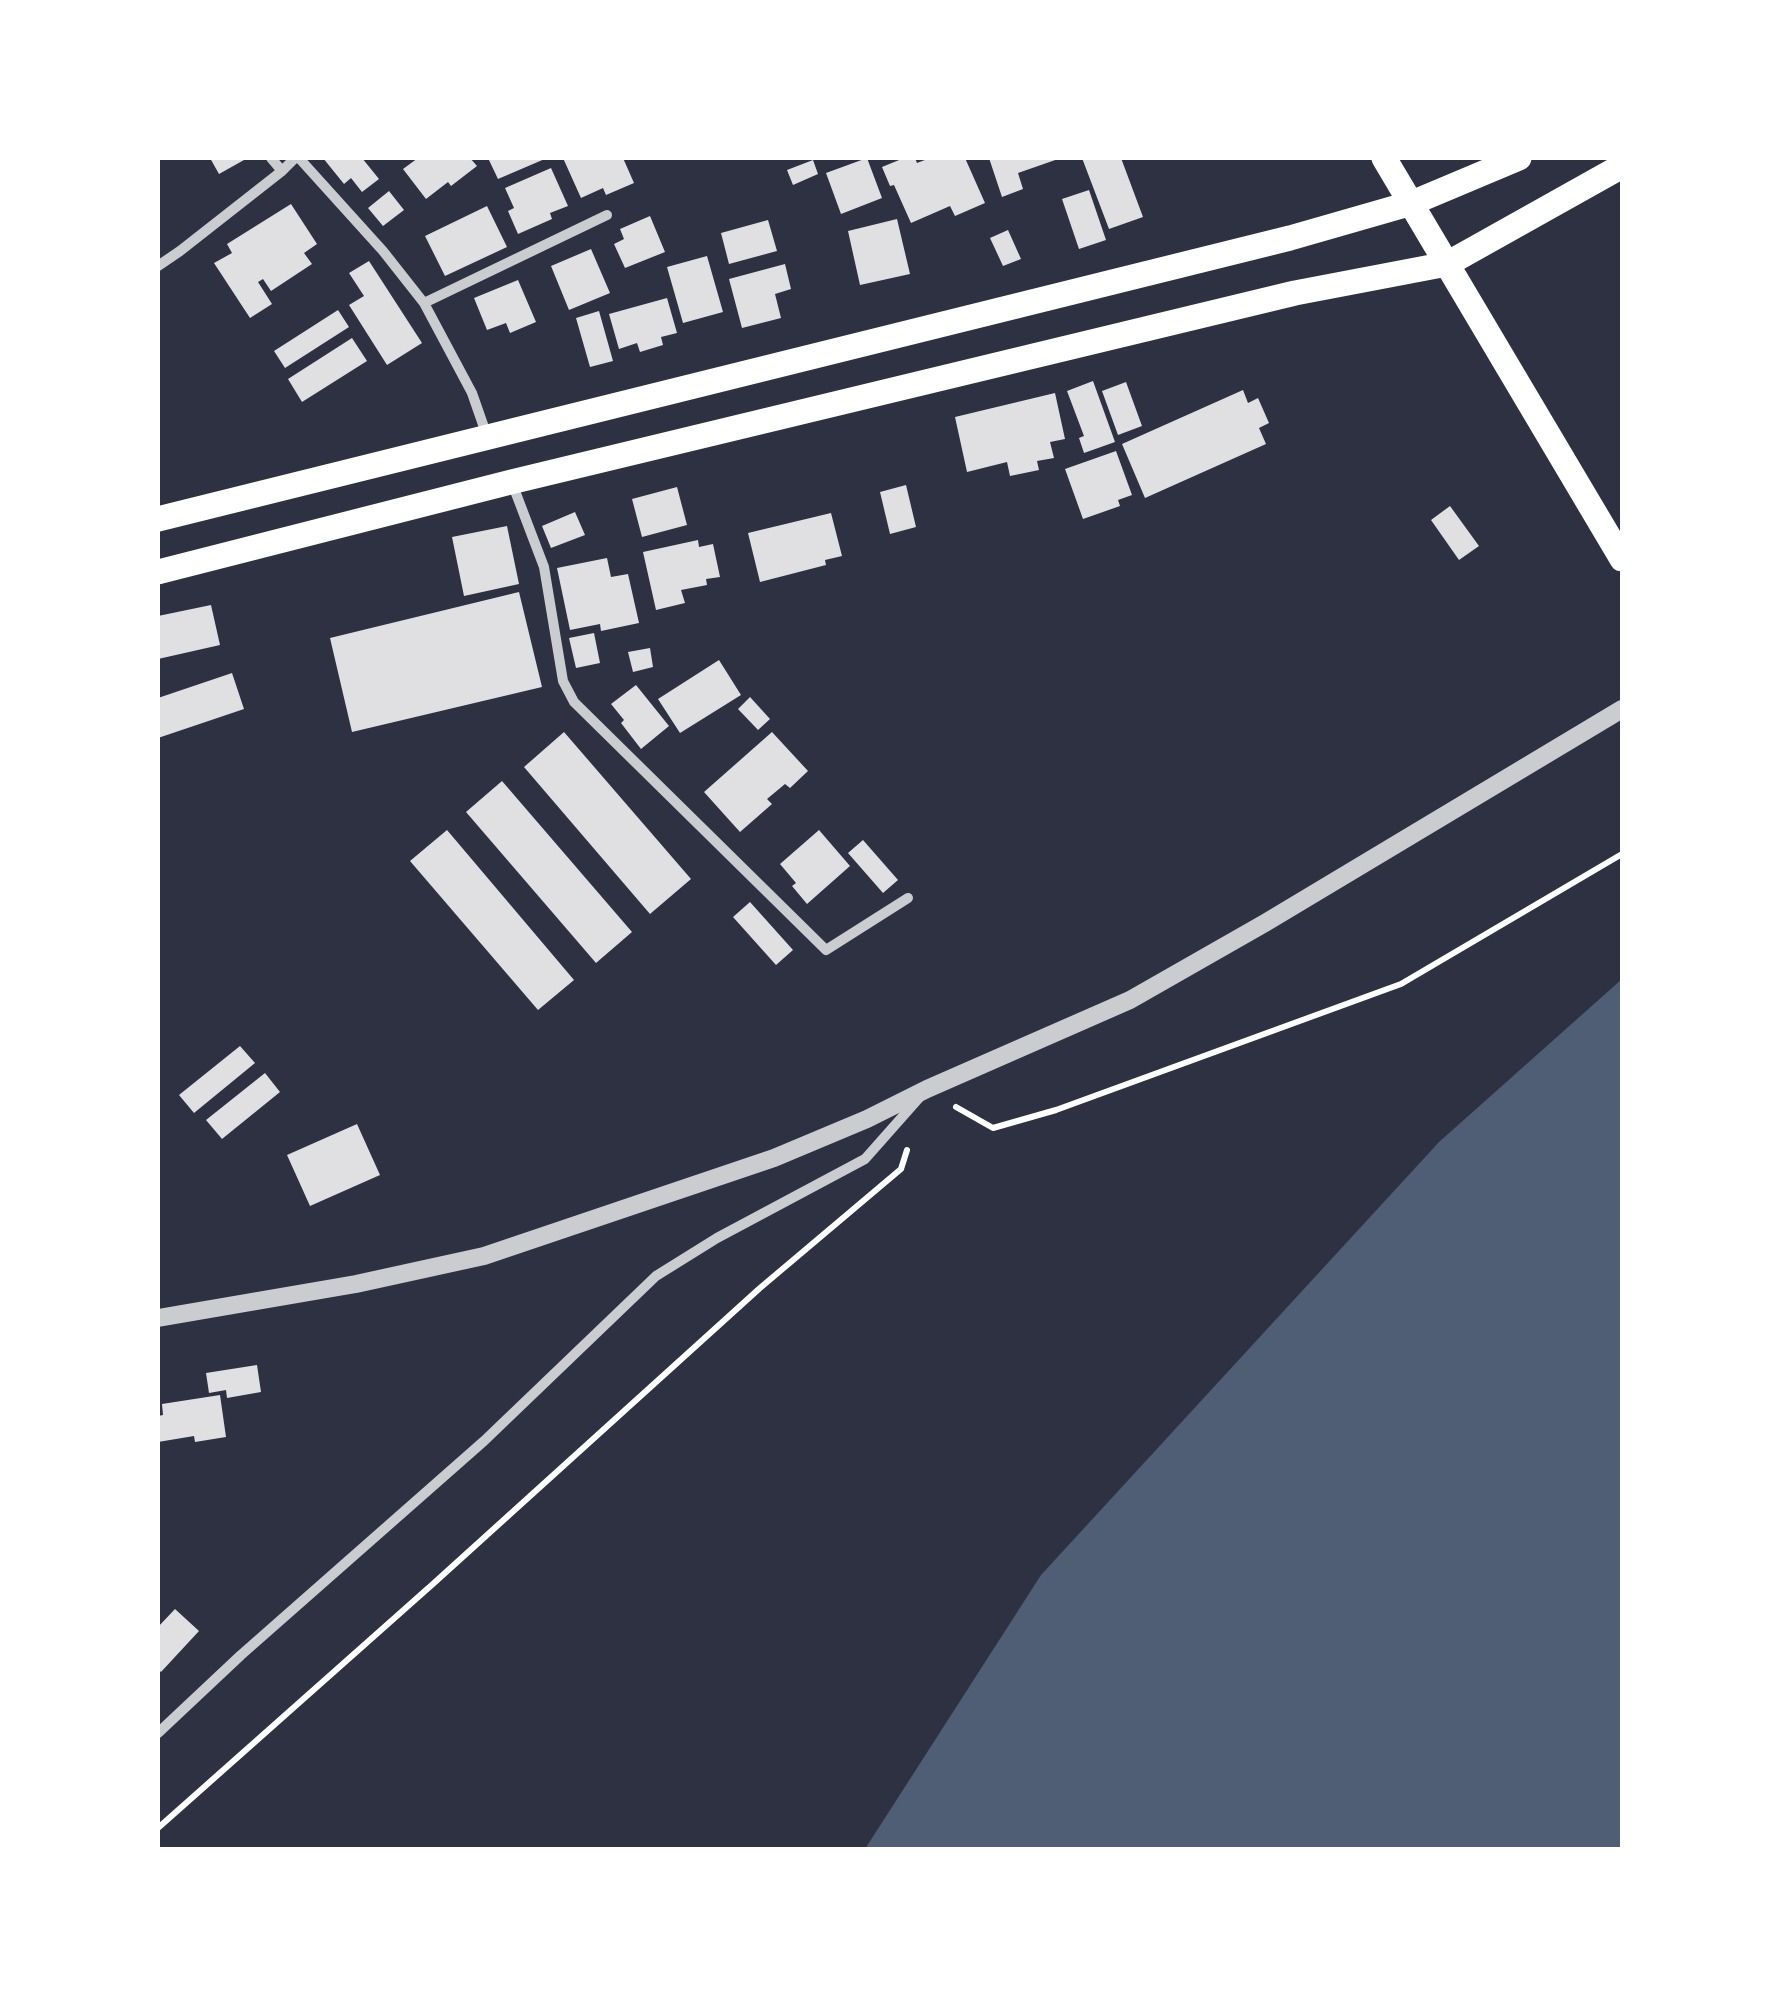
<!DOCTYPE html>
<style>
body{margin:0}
#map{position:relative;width:1780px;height:2007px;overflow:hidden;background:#2d3142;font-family:Mulish,sans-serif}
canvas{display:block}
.frame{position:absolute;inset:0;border:160px solid #fff;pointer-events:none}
</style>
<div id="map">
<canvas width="1780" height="2007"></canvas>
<div class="frame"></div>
</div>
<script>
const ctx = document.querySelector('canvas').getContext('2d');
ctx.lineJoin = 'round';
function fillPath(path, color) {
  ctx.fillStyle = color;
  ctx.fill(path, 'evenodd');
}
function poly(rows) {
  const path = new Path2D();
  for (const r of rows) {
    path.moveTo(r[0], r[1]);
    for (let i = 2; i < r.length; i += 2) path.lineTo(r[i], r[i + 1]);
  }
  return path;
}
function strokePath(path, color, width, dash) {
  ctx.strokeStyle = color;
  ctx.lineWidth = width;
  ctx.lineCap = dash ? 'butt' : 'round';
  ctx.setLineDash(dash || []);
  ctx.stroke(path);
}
const water = poly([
 [1622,979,1622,1849,865,1849,1041,1575,1439,1142]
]);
const building = poly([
 [210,158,242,158,244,160,219,174],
 [323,158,362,158,379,179,362,192,351,178,344,184],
 [418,158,470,158,477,166,451,186,448,182,426,199,403,169],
 [488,158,547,158,498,179],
 [563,158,623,158,634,183,606,195,603,188,581,198],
 [867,158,882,198,841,214,826,173],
 [904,158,915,158,917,163,930,158,965,158,985,203,955,216,950,206,911,223,894,185,890,186,882,167],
 [989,158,1061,158,1018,173,1023,189,1002,197],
 [1082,158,1121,158,1143,217,1109,229],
 [813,160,818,174,793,185,787,170],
 [551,168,568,206,550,213,552,219,518,234,508,211,514,208,505,188],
 [1089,190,1106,240,1079,249,1062,199],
 [389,191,404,210,383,226,368,208],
 [291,204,317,244,304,253,312,264,271,291,263,279,258,282,272,304,250,318,214,263,232,253,227,244],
 [487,206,507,247,445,276,425,236],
 [650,216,665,252,625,268,614,244,624,239,620,229],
 [897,219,910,274,860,285,848,231],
 [768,220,777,251,729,264,721,233],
 [1008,230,1021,259,1003,266,990,238],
 [591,249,610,293,569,310,551,266],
 [707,256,723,312,683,323,667,267],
 [369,261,422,343,387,365,349,305,364,296,349,273],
 [785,264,791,289,775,294,781,318,742,328,729,279],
 [518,280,536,322,510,333,506,323,487,330,474,298],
 [667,298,677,333,661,337,663,345,640,352,637,343,619,349,609,314],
 [338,310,349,327,285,368,274,351],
 [599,311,613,361,590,367,576,318],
 [352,338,367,361,302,402,288,379],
 [1093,381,1115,442,1084,453,1079,438,1084,436,1067,391],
 [1126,382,1142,426,1118,435,1102,391],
 [1243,390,1248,403,1258,398,1269,423,1259,428,1266,444,1145,498,1122,444],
 [1055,393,1065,439,1050,442,1054,458,1037,461,1039,470,1010,476,1007,462,967,472,955,417],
 [1116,451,1132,495,1118,500,1120,506,1083,519,1065,469],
 [906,485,916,527,890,534,880,492],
 [677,487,687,525,642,537,632,499],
 [1450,506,1479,546,1459,560,1431,520],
 [575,512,585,535,551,548,542,526],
 [831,513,842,556,825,560,826,565,760,582,748,533],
 [507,526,519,584,464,596,452,537],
 [698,540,699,547,713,544,720,577,706,579,707,585,681,590,685,603,656,610,643,552],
 [607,558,611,577,628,574,639,623,601,631,600,624,570,630,557,568],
 [519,592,542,687,352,732,330,638],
 [211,605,220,645,158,659,158,616],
 [594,633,600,663,576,668,569,638],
 [650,648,653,667,633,672,628,652],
 [719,660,741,695,680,733,658,699],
 [232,673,244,709,158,738,158,698],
 [636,685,669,726,641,749,621,723,624,720,611,704],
 [750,697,770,719,758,730,738,709],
 [564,732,691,879,650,914,524,767],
 [772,732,808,771,790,788,785,784,767,799,772,804,740,832,704,792],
 [502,781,632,932,596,963,466,812],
 [447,830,574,980,538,1010,410,861],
 [819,830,850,866,807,904,792,886,796,883,780,864],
 [863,840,898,880,883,893,848,853],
 [750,902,793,950,776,965,733,917],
 [240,1046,255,1063,194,1113,179,1095],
 [265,1073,280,1092,222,1139,206,1120],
 [357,1124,380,1175,310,1206,287,1155],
 [257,1365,261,1392,227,1398,226,1390,209,1393,206,1373],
 [220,1395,226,1437,195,1442,194,1436,158,1442,158,1416,163,1415,162,1404],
 [175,1609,199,1631,161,1672,158,1669,158,1627]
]);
const path = poly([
 [956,1107,993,1128,1056,1110,1401,984,1622,854],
 [158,1828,434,1583,760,1288,901,1169,907,1150]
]);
const minor = poly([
 [271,158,282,171],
 [299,158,383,251,424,303,472,393,487,436],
 [158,266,180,251,282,171,295,158],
 [424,303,607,215],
 [512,483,544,567,563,681,574,702,826,950,908,898],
 [158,1733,241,1655,484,1441,656,1276,717,1238,865,1159,919,1098]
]);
const tertiary = poly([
 [158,1318,356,1284,484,1256,774,1158,867,1119,927,1089,1130,1000,1265,923,1622,709]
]);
const primary = poly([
 [1412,203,1519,158],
 [1447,264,1622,166]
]);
const trunk = poly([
 [1384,158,1622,559],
 [158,519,1290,238,1412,203],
 [158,572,511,482,1295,293,1447,264]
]);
fillPath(water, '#4f5d75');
fillPath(building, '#e0e0e3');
strokePath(path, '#fff', 6);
strokePath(minor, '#caccd0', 10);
strokePath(tertiary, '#caccd0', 18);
strokePath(primary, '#fff', 25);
strokePath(trunk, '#fff', 25);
</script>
